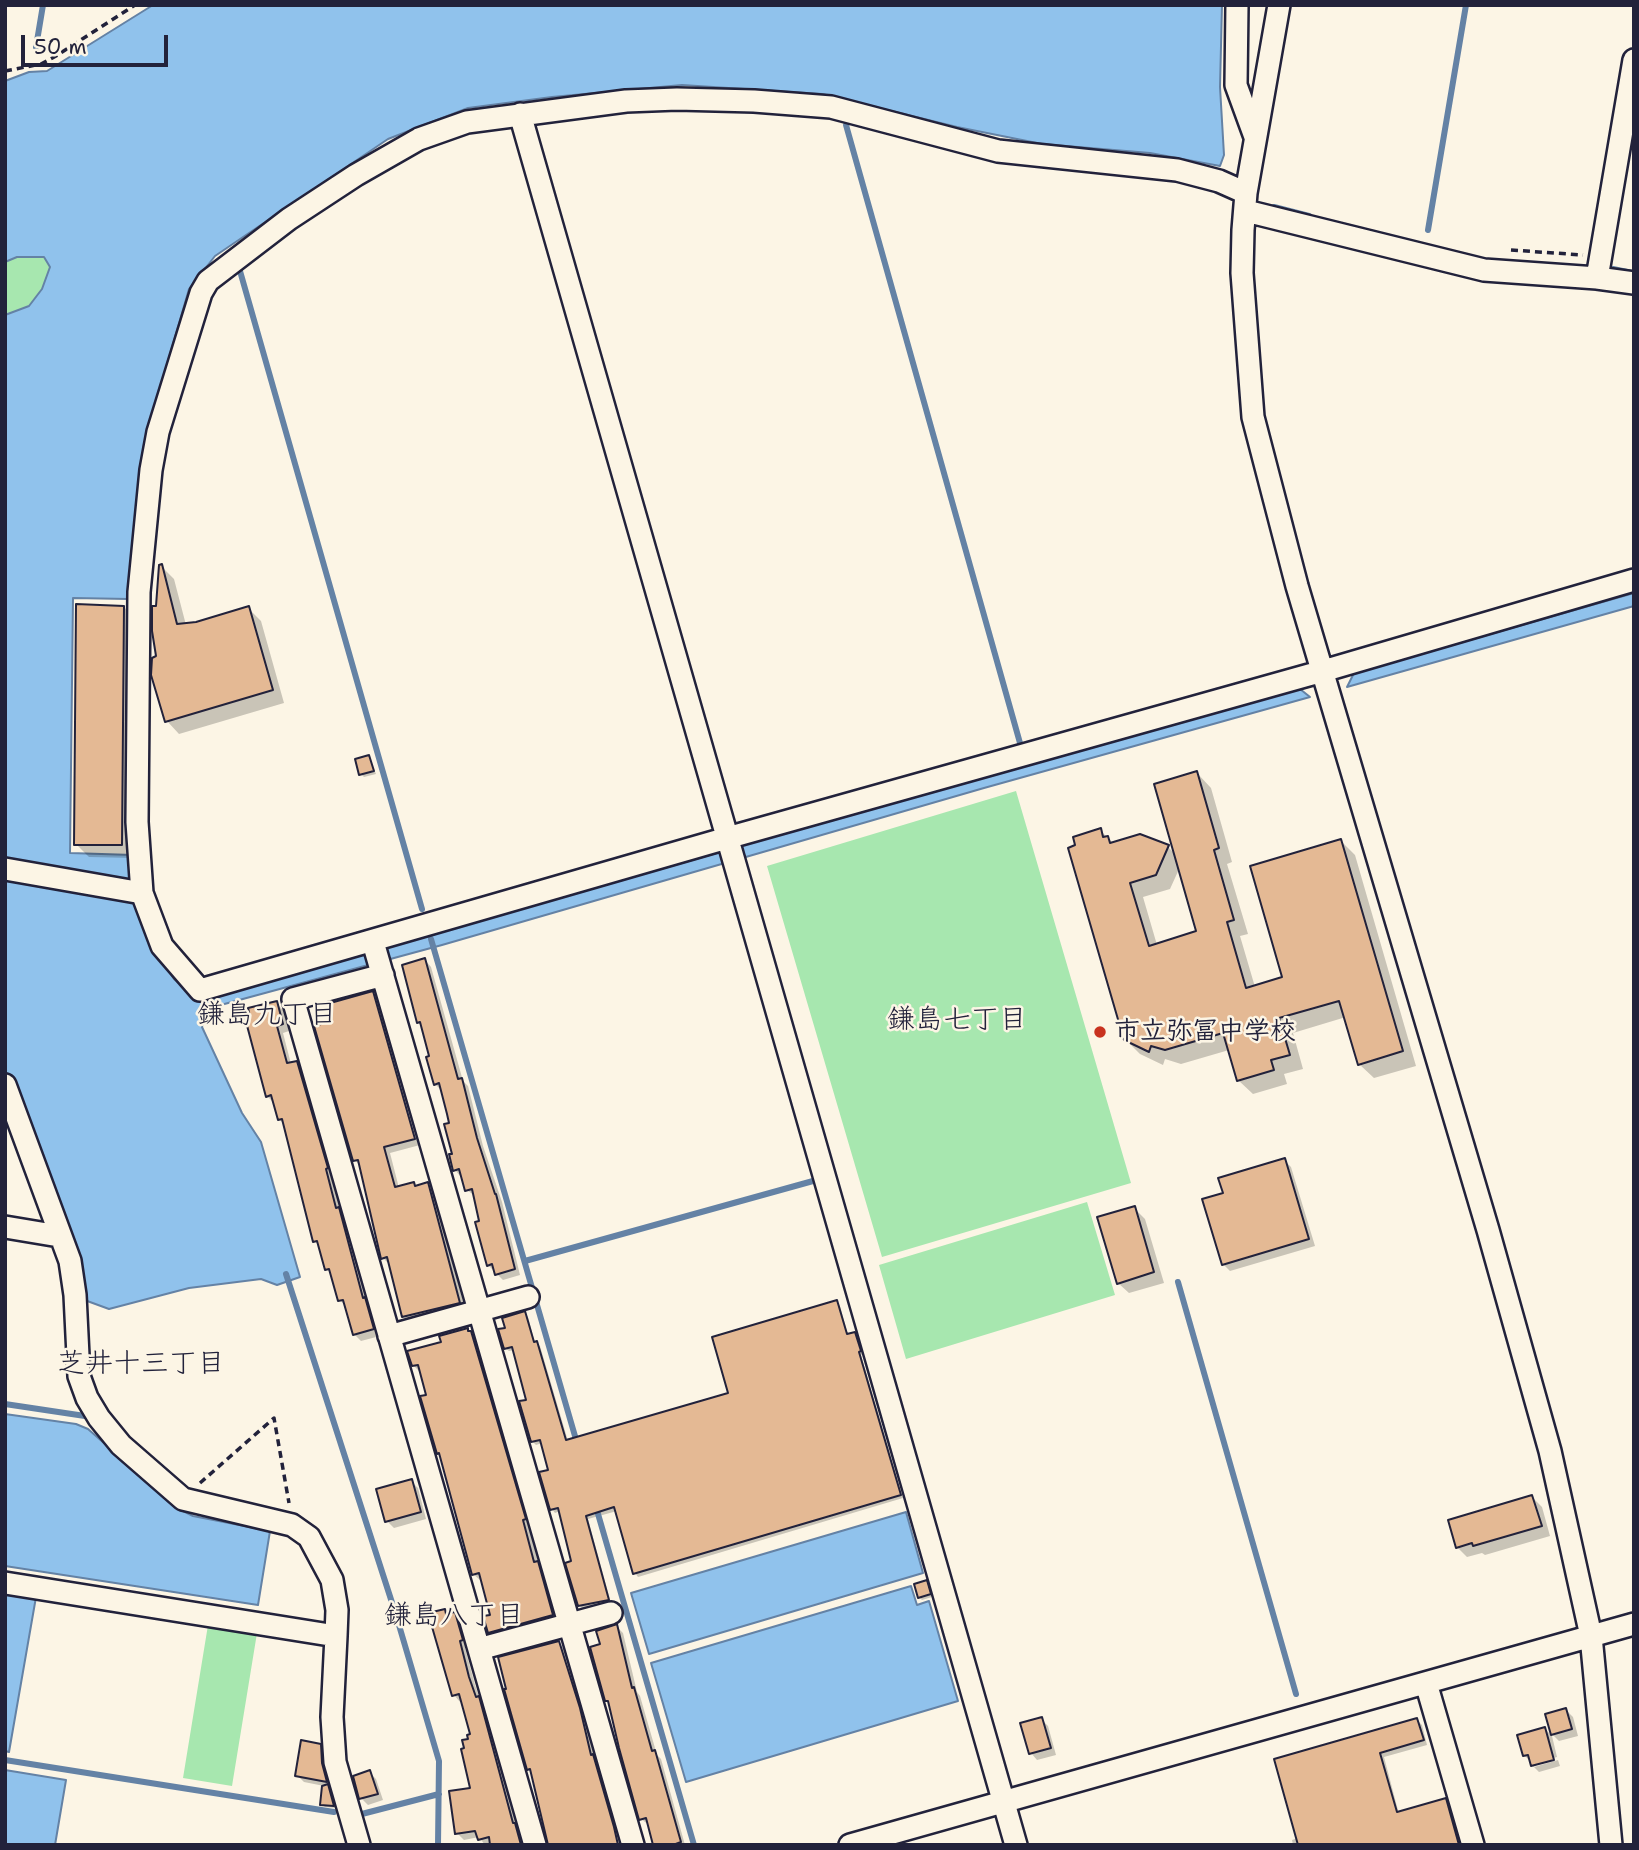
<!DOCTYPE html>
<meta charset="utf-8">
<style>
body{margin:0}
#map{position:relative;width:1639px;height:1850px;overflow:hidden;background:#fcf5e5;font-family:"Shantell Sans",sans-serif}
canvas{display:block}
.frame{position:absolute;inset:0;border:7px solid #22223b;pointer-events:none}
.scale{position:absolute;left:21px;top:35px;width:147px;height:32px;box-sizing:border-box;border:4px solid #22223b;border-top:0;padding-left:9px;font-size:21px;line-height:24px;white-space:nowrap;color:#22223b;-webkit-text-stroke:5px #fcf5e5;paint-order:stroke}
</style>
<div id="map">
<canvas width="1639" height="1850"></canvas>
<div class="frame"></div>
<div class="scale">50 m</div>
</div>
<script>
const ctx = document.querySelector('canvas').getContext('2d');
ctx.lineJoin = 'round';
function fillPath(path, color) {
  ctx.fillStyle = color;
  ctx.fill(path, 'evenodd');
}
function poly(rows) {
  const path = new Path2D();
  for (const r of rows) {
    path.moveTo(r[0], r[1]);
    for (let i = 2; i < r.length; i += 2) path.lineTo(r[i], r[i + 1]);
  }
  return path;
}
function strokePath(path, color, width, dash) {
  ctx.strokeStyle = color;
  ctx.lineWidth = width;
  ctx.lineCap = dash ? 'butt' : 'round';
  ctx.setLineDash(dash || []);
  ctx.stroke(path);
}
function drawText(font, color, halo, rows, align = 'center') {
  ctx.font = font + ' "Shantell Sans","Klee One",sans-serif';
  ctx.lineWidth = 5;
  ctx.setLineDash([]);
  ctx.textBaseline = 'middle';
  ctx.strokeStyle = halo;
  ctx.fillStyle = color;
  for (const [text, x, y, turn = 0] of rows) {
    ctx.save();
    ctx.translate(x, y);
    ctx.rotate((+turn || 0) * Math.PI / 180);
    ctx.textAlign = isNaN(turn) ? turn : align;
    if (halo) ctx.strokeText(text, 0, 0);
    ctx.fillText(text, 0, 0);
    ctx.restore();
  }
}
const green = poly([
 [17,257,44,257,50,267,42,289,29,306,5,315,5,262],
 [1016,791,1131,1183,882,1257,767,866],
 [1087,1202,1115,1295,906,1359,879,1265],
 [208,1625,257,1633,232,1786,183,1778]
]);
const water = poly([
 [153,5,1222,5,1220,87,1224,155,1220,166,1150,153,1042,144,957,127,822,94,682,85,552,97,468,108,388,139,215,256,189,289,144,444,128,599,73,598,70,853,133,855,137,911,147,934,174,979,199,1000,724,851,742,842,1222,706,1300,689,1310,697,984,788,442,945,206,1009,202,1027,242,1113,261,1142,300,1277,277,1285,261,1279,189,1288,109,1309,79,1298,78,1266,5,1070,5,315,29,306,42,289,50,267,44,257,17,257,5,262,5,81,29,72,47,71,153,5],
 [1634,593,1634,606,1347,687,1354,673,1634,593],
 [5,1414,76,1424,88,1429,179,1509,193,1516,270,1531,258,1605,5,1566,5,1414],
 [906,1512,923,1573,649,1654,631,1593,906,1512],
 [911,1586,917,1605,929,1601,958,1701,686,1782,651,1663,911,1586],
 [5,1592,36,1597,9,1752,5,1751,5,1592],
 [5,1770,66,1780,55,1845,5,1845,5,1770]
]);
const shadow = poly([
 [161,566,174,579,186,625,248,608,261,621,284,703,179,734,167,721,158,658],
 [124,607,137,620,134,858,89,857,76,844],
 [369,757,376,774,364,777,361,774],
 [1197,773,1211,788,1232,862,1227,864,1248,934,1240,936,1255,987,1284,978,1341,841,1355,855,1416,1066,1374,1078,1359,1064,1346,1017,1293,1033,1303,1069,1284,1074,1287,1084,1253,1094,1238,1080,1229,1050,1181,1064,1165,1059,1163,1065,1140,1054,1125,1039,1100,830,1114,844,1168,847,1176,855],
 [1180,867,1199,933,1157,945,1143,897,1170,889],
 [425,960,431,967,463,1081,468,1086,483,1146,502,1202,520,1275,503,1280,488,1265,475,1196,467,1190,461,1177,455,1170,451,1124,442,1091,435,1084,423,1027,418,1022],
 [373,993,380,1000,420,1145,390,1153,399,1188,413,1184,416,1187,428,1184,435,1191,465,1309,411,1323,404,1317,389,1264,383,1258,361,1167,355,1160],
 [276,1003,283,1010,289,1031,283,1033,291,1064,296,1063,303,1069,333,1175,331,1175,342,1212,345,1216,368,1303,380,1336,361,1341,354,1334,347,1308,340,1300,333,1275,327,1269,321,1248,315,1241,285,1125,279,1119,274,1103,267,1096],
 [1284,1160,1291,1167,1315,1246,1230,1271,1223,1264,1225,1194],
 [1134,1208,1145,1219,1164,1283,1129,1293,1118,1283],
 [837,1302,840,1306,848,1335,855,1334,858,1337,863,1354,861,1355,903,1498,638,1577,635,1573,617,1511,588,1519,611,1603,583,1609,580,1606,573,1563,560,1511,555,1513,552,1509,550,1471,542,1443,536,1445,532,1441,528,1401,515,1350,509,1351,505,1348,507,1329,525,1313,528,1317,535,1343,540,1346,568,1441,730,1394],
 [467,1330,477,1339,531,1526,529,1526,539,1565,544,1570,558,1622,496,1639,490,1632,493,1616,483,1580,480,1580,473,1574,442,1457,438,1453,428,1396,420,1372,413,1365,443,1343],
 [411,1481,418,1488,426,1519,394,1528,387,1521],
 [1532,1497,1542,1507,1550,1536,1485,1555,1482,1553,1467,1557,1457,1547],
 [926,1582,932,1597,922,1600,919,1597],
 [445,1611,449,1615,454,1614,461,1620,468,1647,465,1648,475,1685,480,1699,485,1704,522,1845,485,1845,479,1837,464,1840,457,1833,472,1790,470,1740,472,1735,463,1701,460,1702,454,1695],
 [616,1626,623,1633,637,1692,640,1696,657,1755,661,1759,685,1845,654,1845,649,1825,641,1819,611,1704,607,1700,602,1645],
 [559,1643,565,1649,622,1845,551,1845,533,1773,529,1769],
 [1566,1710,1573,1717,1578,1736,1559,1741,1552,1734],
 [1041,1719,1048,1726,1056,1755,1037,1760,1031,1753],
 [1417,1720,1422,1725,1427,1745,1384,1757,1399,1814,1445,1800,1450,1805,1462,1845,1293,1845,1292,1840,1298,1838,1276,1760],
 [1545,1729,1552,1736,1557,1757,1534,1763,1534,1767,1558,1760,1560,1766,1539,1772,1532,1765,1531,1762,1524,1755],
 [320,1746,327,1753,332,1787,329,1787,336,1808,325,1807,322,1804,324,1786,304,1782,297,1775],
 [369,1772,376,1779,383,1800,368,1805,361,1798]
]);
const stream = poly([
 [36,47,43,5],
 [849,121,846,125,1020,743],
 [1274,207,1309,216],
 [1428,230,1466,5],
 [1613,269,1632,273],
 [240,271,422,909],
 [431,939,577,1443],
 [525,1261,813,1181],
 [286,1274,396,1615,439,1761,438,1845],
 [1178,1282,1296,1694],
 [5,1404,85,1416],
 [596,1507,694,1845],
 [5,1760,334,1812],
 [358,1815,439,1794]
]);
const building = poly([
 [162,564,177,624,196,622,249,606,273,690,165,722,151,675,152,658,156,656,152,631,152,606,156,606,159,565,162,564],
 [76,604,124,606,122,845,74,845,76,604],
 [369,755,374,771,359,775,355,759,369,755],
 [1197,771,1219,848,1214,850,1234,920,1227,922,1246,988,1282,977,1250,866,1341,839,1403,1051,1358,1065,1339,1001,1279,1018,1290,1055,1271,1060,1274,1070,1237,1081,1223,1033,1165,1050,1151,1046,1149,1052,1124,1040,1068,848,1075,845,1073,837,1101,828,1103,837,1108,836,1110,843,1140,834,1169,845,1156,875,1130,883,1149,946,1196,931,1154,784,1197,771],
 [425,958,458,1079,462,1078,477,1138,495,1194,496,1194,515,1269,495,1275,492,1264,487,1266,475,1222,479,1221,472,1189,465,1191,459,1169,453,1171,449,1154,452,1154,444,1124,449,1123,447,1114,439,1083,434,1085,426,1057,429,1056,420,1022,417,1023,402,965,425,958],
 [373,991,415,1139,384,1147,395,1187,414,1182,415,1186,428,1182,460,1303,402,1317,387,1257,381,1259,358,1160,353,1161,314,1026,321,1024,316,1007,373,991],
 [277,1001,283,1024,277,1026,287,1063,297,1061,328,1168,326,1169,336,1208,339,1207,363,1298,365,1297,374,1329,353,1335,343,1300,338,1301,329,1269,325,1270,317,1241,313,1242,282,1119,278,1120,271,1095,266,1097,245,1018,250,1017,248,1008,277,1001],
 [1285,1158,1309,1239,1222,1265,1202,1199,1223,1193,1218,1178,1285,1158],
 [1135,1206,1154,1272,1117,1284,1097,1217,1135,1206],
 [837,1300,847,1334,855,1332,861,1351,859,1352,901,1495,633,1574,614,1507,586,1516,609,1600,578,1606,565,1563,571,1561,558,1508,550,1510,539,1472,548,1470,540,1440,531,1442,519,1401,526,1400,512,1347,504,1349,498,1329,505,1328,502,1318,525,1311,534,1342,537,1341,566,1440,728,1393,712,1337,837,1300],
 [468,1328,468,1331,471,1331,526,1519,523,1520,534,1562,538,1561,553,1615,488,1633,483,1616,490,1615,479,1573,472,1575,439,1453,437,1454,420,1396,426,1395,418,1365,412,1366,407,1351,441,1342,439,1336,468,1328],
 [412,1479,421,1512,385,1522,376,1489,412,1479],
 [1532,1495,1542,1526,1473,1546,1472,1543,1456,1548,1448,1520,1532,1495],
 [927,1580,931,1594,918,1598,914,1584,927,1580],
 [445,1609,446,1614,455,1612,463,1640,460,1641,469,1677,476,1697,479,1696,513,1823,515,1823,521,1845,490,1845,489,1837,478,1840,475,1831,455,1834,449,1791,470,1788,461,1749,464,1748,462,1740,468,1739,467,1735,470,1734,459,1694,452,1696,428,1613,445,1609],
 [617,1624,632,1688,634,1687,652,1751,655,1750,681,1842,673,1845,653,1845,646,1818,639,1820,619,1748,608,1701,605,1701,590,1647,600,1644,596,1631,617,1624],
 [559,1641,580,1708,591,1755,593,1754,614,1827,618,1845,548,1845,530,1769,527,1770,504,1689,506,1689,498,1657,559,1641],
 [1566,1708,1572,1729,1551,1735,1545,1714,1566,1708],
 [1042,1717,1051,1748,1029,1754,1020,1723,1042,1717],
 [1417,1718,1424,1740,1380,1753,1397,1812,1446,1798,1459,1845,1298,1845,1274,1759,1417,1718],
 [1545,1727,1554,1760,1531,1766,1528,1755,1523,1756,1517,1735,1545,1727],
 [301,1740,321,1744,322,1763,327,1782,295,1776,301,1740],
 [370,1770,378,1794,359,1799,353,1776,370,1770],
 [328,1784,334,1806,320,1805,322,1786,328,1784]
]);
const path = poly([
 [5,71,41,64,56,56,135,5],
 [1511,250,1583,255],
 [200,1483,274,1418,289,1503]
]);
const minor = poly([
 [1237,5,1236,85,1255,137],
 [1279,5,1246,193,1243,230,1242,273,1253,417,1297,586,1488,1230,1550,1451,1591,1636,1611,1845],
 [520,114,1016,1845],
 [1246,193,1219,181,1177,170,998,151,831,107,754,101,677,99,626,101,467,122,419,139,356,175,289,219,208,281,201,293,158,432,151,470,139,592,137,822,142,893,162,946,200,990,727,838,1323,671,1634,580],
 [1246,211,1484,270,1597,278,1634,283],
 [1597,278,1634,60],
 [5,869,142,893],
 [373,942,633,1845],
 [383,975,293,999,535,1845],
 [5,1085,70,1261,75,1295,79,1376,87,1398,99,1418,121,1445,183,1499,292,1525,309,1537,332,1580,337,1610,336,1636],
 [5,1227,59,1236],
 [389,1336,528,1297],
 [5,1583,336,1636,332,1717,335,1762,359,1845],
 [479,1649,611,1613],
 [1426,1683,1473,1845],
 [850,1845,1634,1624]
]);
const markers = [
 [1100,1032,7,"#c8321e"]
];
const poiNames = [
 ["市立弥冨中学校",1114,1032]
];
const neighbourhoodNames = [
 ["鎌島九丁目",267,1016],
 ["鎌島七丁目",957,1021],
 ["芝井十三丁目",141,1365],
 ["鎌島八丁目",454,1617]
];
fillPath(green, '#a7e7af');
fillPath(water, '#90c2ec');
strokePath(water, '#6482a5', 2);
fillPath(shadow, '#0003');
strokePath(stream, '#6482a5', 6);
fillPath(building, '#e4b994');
strokePath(building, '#22223b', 2);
strokePath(minor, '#22223b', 26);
strokePath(path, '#22223b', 3.5, [7, 5]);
strokePath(minor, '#fcf5e5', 21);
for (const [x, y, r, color] of markers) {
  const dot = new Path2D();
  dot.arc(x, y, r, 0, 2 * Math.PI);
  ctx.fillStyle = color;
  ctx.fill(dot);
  strokePath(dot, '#fcf5e5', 2.5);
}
drawText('bold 26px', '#22223b', '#fcf5e5', poiNames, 'left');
drawText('28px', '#22223b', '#fcf5e5', neighbourhoodNames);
</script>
